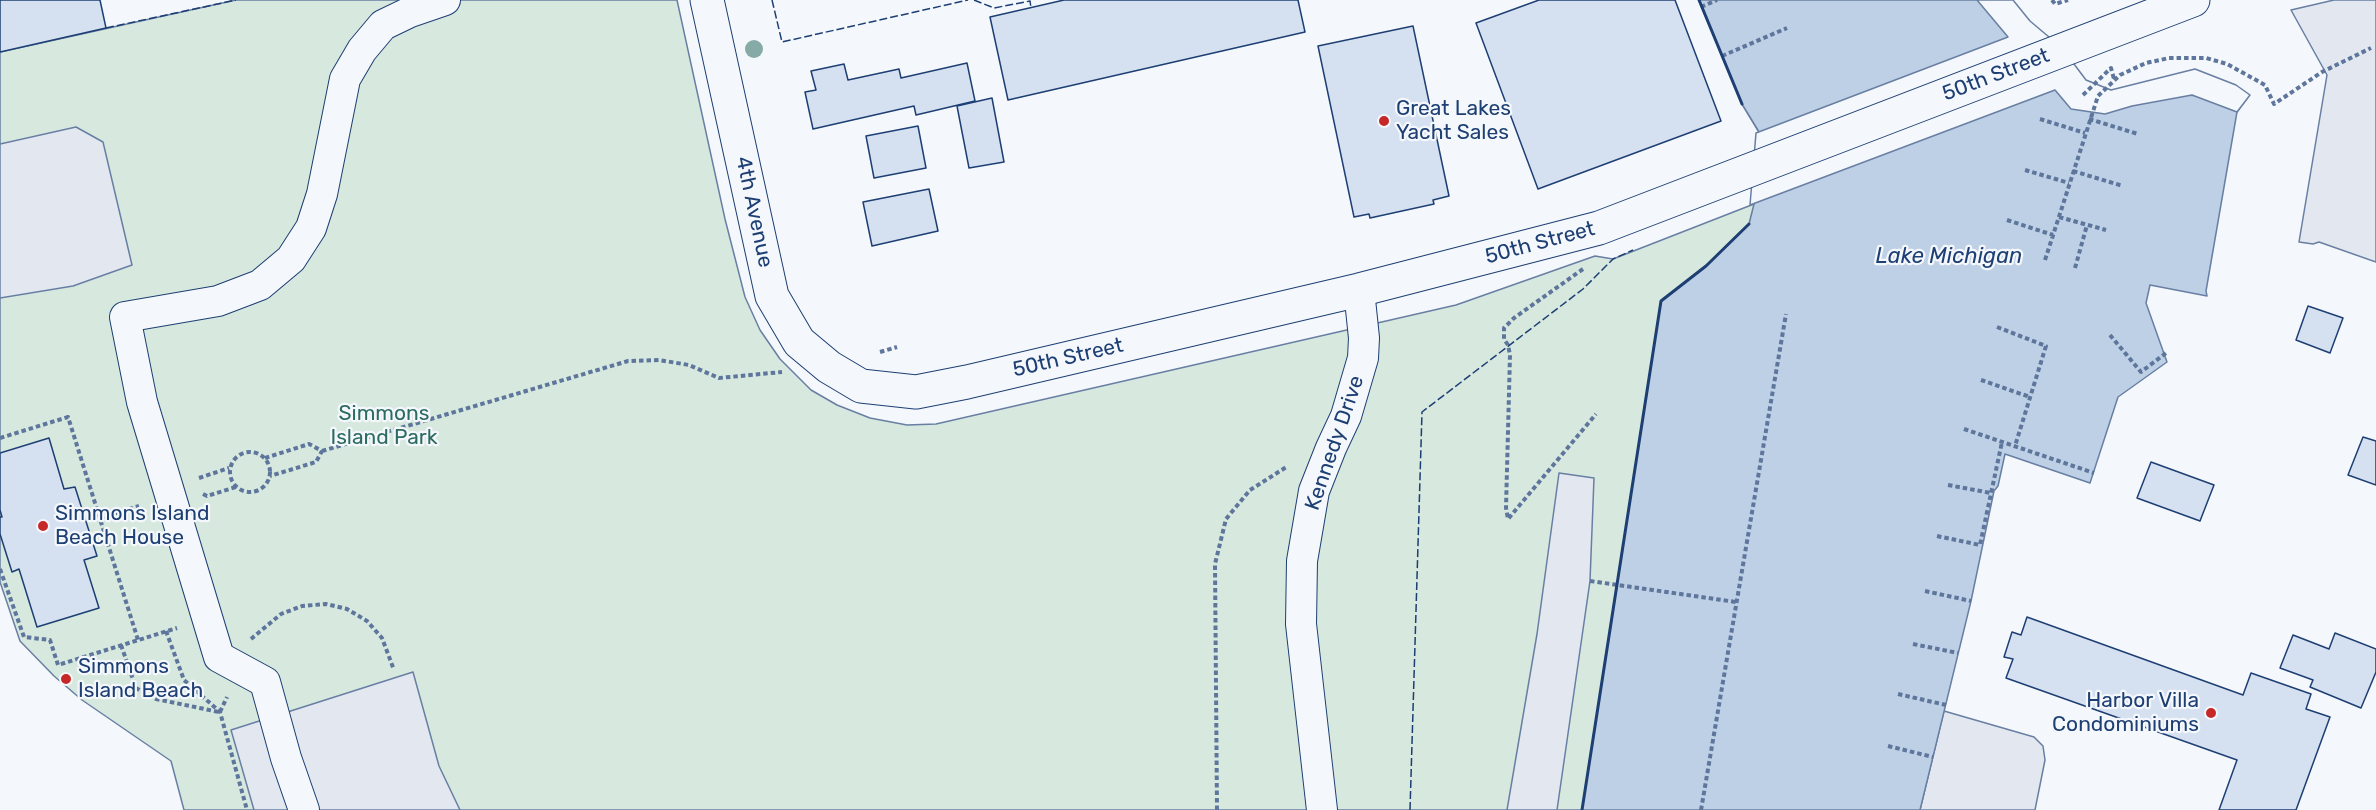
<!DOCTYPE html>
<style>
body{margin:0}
canvas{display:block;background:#f4f7fb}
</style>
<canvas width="2376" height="810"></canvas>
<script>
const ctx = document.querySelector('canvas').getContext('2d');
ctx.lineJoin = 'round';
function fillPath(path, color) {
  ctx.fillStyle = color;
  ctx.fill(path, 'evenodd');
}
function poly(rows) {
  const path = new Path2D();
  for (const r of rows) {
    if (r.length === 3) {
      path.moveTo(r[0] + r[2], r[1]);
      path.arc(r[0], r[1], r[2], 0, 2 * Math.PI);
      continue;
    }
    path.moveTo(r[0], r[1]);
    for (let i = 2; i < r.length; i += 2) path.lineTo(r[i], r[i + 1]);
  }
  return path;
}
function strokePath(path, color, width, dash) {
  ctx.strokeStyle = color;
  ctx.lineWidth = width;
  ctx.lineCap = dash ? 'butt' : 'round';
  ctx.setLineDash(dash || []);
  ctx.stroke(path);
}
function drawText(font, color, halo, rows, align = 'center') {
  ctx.font = font + ' Rubik,sans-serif';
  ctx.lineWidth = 4.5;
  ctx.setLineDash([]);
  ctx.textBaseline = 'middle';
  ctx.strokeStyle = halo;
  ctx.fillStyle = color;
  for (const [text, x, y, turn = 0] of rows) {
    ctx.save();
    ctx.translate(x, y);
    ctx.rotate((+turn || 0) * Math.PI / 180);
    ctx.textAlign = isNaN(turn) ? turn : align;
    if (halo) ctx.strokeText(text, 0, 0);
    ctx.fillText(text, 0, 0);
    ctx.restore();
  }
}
const green = poly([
 [236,0,677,0,725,219,745,297,760,330,780,359,811,390,837,405,870,418,907,425,936,424,1456,305,1595,256,1613,259,1754,204,1759,132,1742,104,1794,84,1749,224,1706,266,1661,301,1582,810,184,810,171,761,82,700,54,676,20,641,0,582,0,52,236,0]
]);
const parking = poly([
 [2334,0,2376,0,2376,262,2319,242,2313,244,2299,242,2327,75,2291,10,2334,0],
 [76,127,103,142,132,265,73,286,0,298,0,144,76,127],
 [1559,473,1594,478,1590,581,1557,810,1507,810,1537,634,1559,473],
 [413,672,439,766,460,810,254,810,231,730,413,672],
 [1944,711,2034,737,2043,746,2045,760,2035,810,1920,810,1944,711]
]);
const water = poly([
 [1699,0,2009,0,2084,83,2111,93,2248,97,2237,112,2206,291,2207,296,2150,285,2146,303,2167,362,2118,397,2090,483,2005,454,1998,486,1994,491,1971,601,1920,810,1582,810,1661,301,1706,266,1749,224,1754,204,1759,132,1742,104,1699,0]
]);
const pier = poly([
 [1977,0,2013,0,2030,21,2062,48,2086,80,2111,90,2195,69,2236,85,2250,95,2237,112,2192,95,2132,106,2105,114,2071,109,2055,90,1750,205,1756,133,2008,37,1977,0]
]);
const building = poly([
 [0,0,100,0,106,28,0,52,0,0],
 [1064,0,1298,0,1305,32,1008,100,990,17,1064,0],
 [1539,0,1675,0,1721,121,1538,189,1476,23,1539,0],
 [1413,26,1449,196,1433,200,1434,204,1370,218,1369,214,1354,217,1318,46,1413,26],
 [967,63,975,101,916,115,914,106,813,129,805,92,816,90,811,71,844,64,848,80,899,69,901,78,967,63],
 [992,98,1004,162,969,168,957,106,992,98],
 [918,126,926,168,874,178,866,136,918,126],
 [929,189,938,231,872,246,863,202,929,189],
 [2308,306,2343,318,2330,353,2296,340,2308,306],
 [2363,437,2376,441,2376,485,2348,475,2363,437],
 [49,438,64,489,75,487,97,556,84,560,99,608,37,627,19,569,12,572,0,534,0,517,2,517,0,510,0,453,49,438],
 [2151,462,2214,485,2200,521,2137,498,2151,462],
 [2027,617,2243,695,2251,673,2311,694,2306,709,2330,717,2296,810,2219,810,2237,760,2006,678,2013,659,2004,657,2012,632,2021,635,2027,617],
 [2335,633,2376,649,2376,672,2361,708,2310,687,2313,680,2280,668,2293,635,2329,649,2335,633]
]);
const path = poly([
 [2052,0,2055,4,2068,0],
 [1701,7,1717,0],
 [1722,56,1787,28],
 [2083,95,2111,68,2114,79],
 [2040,119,2085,133],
 [2089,119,2138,134],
 [2025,170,2069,183],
 [2073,171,2123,186],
 [2059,217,2106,230],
 [2007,220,2053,235],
 [2045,260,2098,96,2120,75,2146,63,2169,58,2206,58,2227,64,2265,85,2274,104,2322,72,2371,48],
 [2075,268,2087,225],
 [1583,269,1514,318,1504,328,1504,339,1508,345,1510,355,1506,508,1508,519,1596,414],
 [1997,327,2046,346,2015,446],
 [2110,335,2141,372,2166,353],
 [880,352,897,347],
 [1981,380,2030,397],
 [1964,429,2094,473],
 [0,438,68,417,138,640],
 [322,451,628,361,659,360,689,365,719,378,782,372],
 [250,472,20],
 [265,458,309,444,322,451,316,462,270,476],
 [199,478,229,468],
 [1948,485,1991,493],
 [203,494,207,496,236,487],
 [100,518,139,506],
 [1937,536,1980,545,2002,442],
 [0,569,24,637,50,640,58,665,177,628],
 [1590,581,1736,602],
 [1925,591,1971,601],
 [166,631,184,680,220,712,247,810],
 [251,639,281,614,302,606,326,604,347,609,367,621,382,638,394,670],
 [1913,644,1958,653],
 [121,645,136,688,156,699,219,712],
 [1898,694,1946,705],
 [220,712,227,697],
 [1888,746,1933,757],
 [1217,810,1215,564,1226,519,1250,490,1288,466],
 [1701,810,1786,314]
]);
const minor = poly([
 [304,810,286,758,265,682,219,657,142,402,125,317,218,301,260,285,291,259,311,228,322,194,345,79,362,50,383,25,410,12,445,0],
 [1322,810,1301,624,1302,561,1314,491,1331,448,1346,416,1363,358,1364,338,1359,290]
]);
const tertiary = poly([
 [707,0,772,296,799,342,829,367,861,386,916,392,967,382,1359,290,1599,228,2193,0]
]);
const fence = poly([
 [772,0,782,42,968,0],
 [974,0,994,8,1030,1,1031,8],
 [106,28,236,0],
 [1410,810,1422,412,1583,289,1613,259,1633,250]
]);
const wall = poly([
 [1699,0,1742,104],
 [1582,810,1661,301,1706,266,1749,224]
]);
const trees = [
 [754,49]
];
const markers = [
 [1384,121,6,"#c62828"],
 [43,526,6,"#c62828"],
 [66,679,6,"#c62828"],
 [2211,713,6,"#c62828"]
];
const streetNames = [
 ["50th Street",1996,75,-21],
 ["4th Avenue",754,212,78],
 ["50th Street",1540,243,-15],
 ["50th Street",1068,358,-13],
 ["Kennedy Drive",1335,443,-71]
];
const poiNames = [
 ["Great Lakes",1396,109],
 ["Yacht Sales",1396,133],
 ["Simmons Island",55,514],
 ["Beach House",55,538],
 ["Simmons",78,667],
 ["Island Beach",78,691],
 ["Harbor Villa",2199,701,"right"],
 ["Condominiums",2199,725,"right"]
];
const parkNames = [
 ["Simmons",384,414],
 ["Island Park",384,438]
];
const waterNames = [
 ["Lake Michigan",1949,257]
];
fillPath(green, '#d7e8df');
strokePath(green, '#687fa3', 1.5);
fillPath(parking, '#e3e8f0');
strokePath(parking, '#687fa3', 1.5);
fillPath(water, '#bed0e5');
strokePath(water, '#687fa3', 1.5);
fillPath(pier, '#f4f7fb');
strokePath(pier, '#687fa3', 1.5);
fillPath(building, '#d5e0f0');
strokePath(building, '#1d3f73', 1.5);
strokePath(minor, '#1d3f73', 32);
strokePath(tertiary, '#1d3f73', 35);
strokePath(path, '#5e769c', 4, [4.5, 3]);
strokePath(minor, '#f4f7fb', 30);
strokePath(tertiary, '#f4f7fb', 33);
strokePath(fence, '#1d3f73', 1.5, [8, 3]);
strokePath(wall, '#1d3f73', 3);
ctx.fillStyle = '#86aba6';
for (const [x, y] of trees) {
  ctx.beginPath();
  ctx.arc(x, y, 9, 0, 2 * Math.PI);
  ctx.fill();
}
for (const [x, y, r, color] of markers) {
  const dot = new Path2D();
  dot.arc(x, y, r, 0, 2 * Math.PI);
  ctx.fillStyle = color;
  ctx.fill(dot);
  strokePath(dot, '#f4f7fb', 2);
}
drawText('21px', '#1d3f73', '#f4f7fb', streetNames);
drawText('21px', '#1d3f73', '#f4f7fb', poiNames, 'left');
drawText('21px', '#2c6c60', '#f4f7fb', parkNames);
drawText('italic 22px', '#1d3f73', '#f4f7fb', waterNames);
</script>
